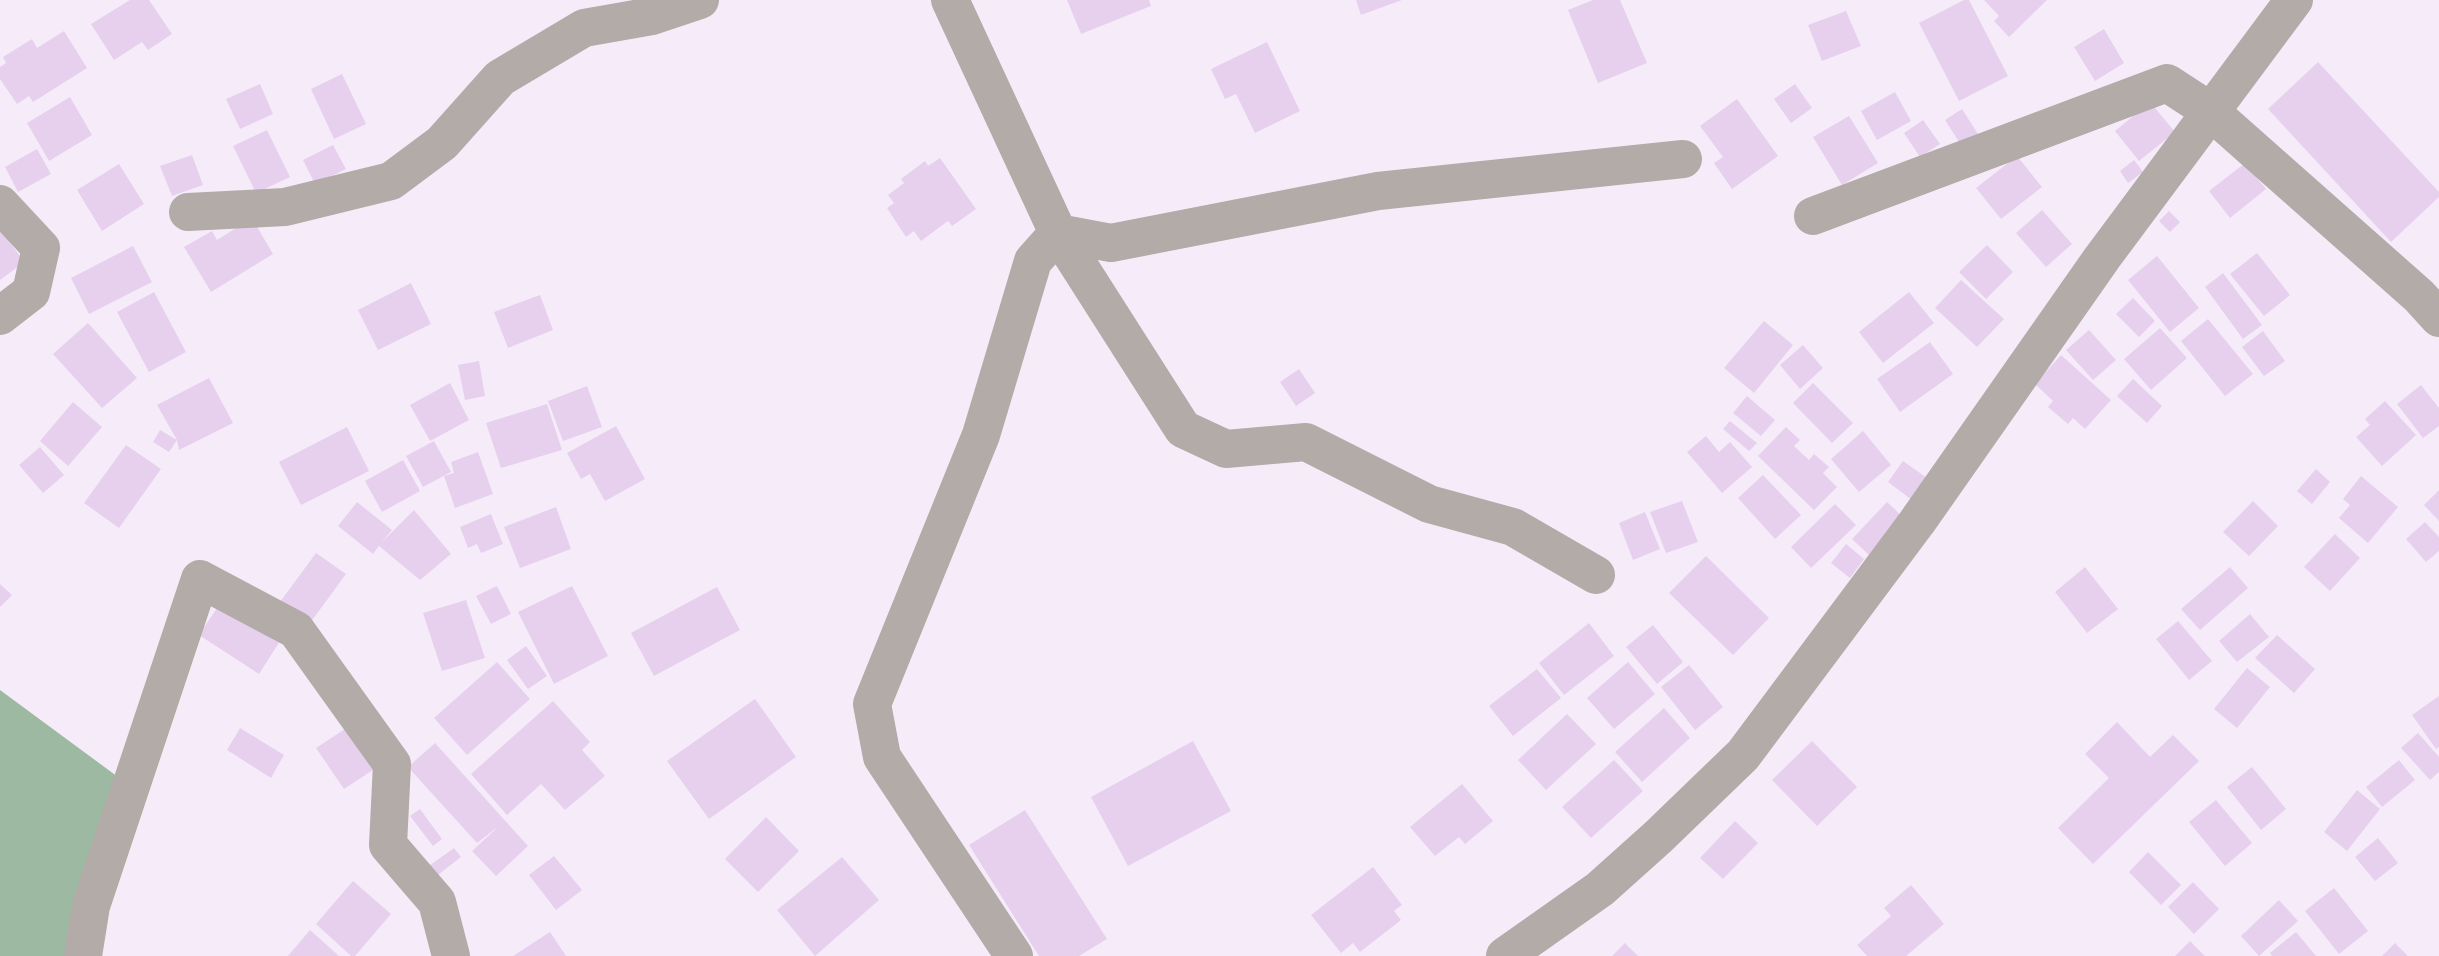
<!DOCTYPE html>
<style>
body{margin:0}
canvas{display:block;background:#f6ecf9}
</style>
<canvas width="2439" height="956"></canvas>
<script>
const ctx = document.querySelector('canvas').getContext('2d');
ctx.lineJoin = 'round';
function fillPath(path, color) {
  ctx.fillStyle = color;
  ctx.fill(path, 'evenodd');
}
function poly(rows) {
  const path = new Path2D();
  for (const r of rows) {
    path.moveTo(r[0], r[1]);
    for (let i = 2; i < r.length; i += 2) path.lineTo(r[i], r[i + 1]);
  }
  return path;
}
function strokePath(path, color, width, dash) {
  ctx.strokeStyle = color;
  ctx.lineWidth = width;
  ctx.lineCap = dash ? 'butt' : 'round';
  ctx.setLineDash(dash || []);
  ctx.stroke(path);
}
const forest = poly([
 [0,690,118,777,70,956,0,956]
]);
const building = poly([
 [130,0,149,0,172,34,148,50,142,42,114,60,91,24],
 [1067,0,1149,0,1151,6,1081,34],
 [1356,0,1402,0,1361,15],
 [1593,0,1620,0,1647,63,1598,83,1568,10],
 [1964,0,1969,0,2008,76,1959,101,1919,23],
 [1984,0,2047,0,2009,37,1994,21,1999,16],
 [1846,11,1861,46,1822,61,1808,25],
 [2104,29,2124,63,2095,81,2074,47],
 [64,31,87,68,33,102,29,96,17,104,0,79,0,67,6,63,3,57,32,39,37,48],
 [1267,42,1300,111,1255,133,1236,94,1225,99,1211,69],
 [2318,62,2439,192,2439,197,2391,242,2268,109],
 [342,74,366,124,334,139,311,89],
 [260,84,273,114,240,129,226,99],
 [1795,84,1812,108,1791,123,1774,99],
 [1895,92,1911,121,1877,140,1861,111],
 [70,97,92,135,49,161,27,123],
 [1737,99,1778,156,1732,189,1714,163,1723,157,1700,126],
 [2150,102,2175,132,2139,161,2115,131],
 [1962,109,1978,134,1961,145,1945,120],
 [1849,116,1878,163,1842,185,1813,137],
 [1923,120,1940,144,1920,157,1904,133],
 [267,130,290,177,256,193,233,146],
 [333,145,346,169,315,184,303,160],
 [37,149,51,174,18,192,5,167],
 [192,155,203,185,172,196,160,166],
 [2017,156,2042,187,2001,219,1976,188],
 [940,158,976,209,952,226,948,221,921,241,914,231,906,237,887,208,894,203,888,195,904,183,901,179,925,161,928,166],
 [2134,160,2143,172,2128,183,2120,171],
 [2245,163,2266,189,2230,218,2209,191],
 [119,164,144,204,102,231,77,190],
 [2042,210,2072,244,2046,267,2016,233],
 [2169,211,2180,222,2170,232,2159,221],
 [252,218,273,254,211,292,184,247,212,231,217,240],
 [0,228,24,262,0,280],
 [1987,245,2013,272,1986,299,1959,272],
 [133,246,152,282,89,314,71,278],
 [2257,253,2290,295,2264,316,2230,274],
 [2157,256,2199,308,2170,332,2128,280],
 [2223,273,2262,325,2243,339,2205,287],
 [1961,280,2004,319,1977,347,1935,308],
 [411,283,431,324,378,350,358,310],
 [154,292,186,352,149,372,117,312],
 [1909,292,1934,323,1883,363,1859,332],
 [540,295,553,330,508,348,494,312],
 [2133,298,2155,321,2139,337,2116,314],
 [2208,319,2253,374,2225,396,2181,341],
 [1764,321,1793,345,1754,393,1724,368],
 [88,323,137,378,102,408,53,354],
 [2160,328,2187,358,2151,390,2124,359],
 [2089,330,2116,360,2093,380,2066,350],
 [2263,331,2285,361,2264,376,2242,347],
 [1930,342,1953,374,1900,412,1877,379],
 [1803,345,1823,368,1800,389,1780,365],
 [2061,355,2111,400,2085,429,2073,418,2068,424,2048,407,2053,401,2035,384],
 [479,361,485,396,465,400,458,365],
 [1299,369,1315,393,1296,406,1280,382],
 [209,378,233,423,179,450,177,440,169,452,153,442,160,430,177,440,157,405],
 [2133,379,2162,406,2147,423,2117,396],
 [450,383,469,420,430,441,410,405],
 [1813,383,1853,423,1832,443,1793,403],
 [2421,385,2439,408,2439,426,2423,438,2397,404],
 [587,386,602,427,563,441,548,401],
 [1747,396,1775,420,1761,436,1733,413],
 [2385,401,2416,435,2382,466,2356,437,2370,425,2365,419],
 [73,402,102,427,68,466,40,441],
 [547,404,562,450,501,468,486,423],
 [1730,421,1757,443,1749,451,1723,429],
 [616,426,645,479,605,501,590,474,581,479,567,453],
 [347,427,369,471,301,505,279,462],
 [1786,427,1800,440,1794,446,1809,460,1814,454,1829,467,1823,473,1837,487,1814,510,1758,456],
 [1863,431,1891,465,1859,492,1831,459],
 [1706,436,1719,452,1730,442,1752,467,1722,493,1687,452],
 [434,441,451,472,423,487,406,456],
 [126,445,161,469,119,528,84,503],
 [40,447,64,475,43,493,19,465],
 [478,452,493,494,455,508,444,476,454,473,451,462],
 [403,460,420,491,382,512,365,481],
 [1903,461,1927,478,1912,500,1888,482],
 [2316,469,2330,482,2312,504,2297,491],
 [1763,475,1801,515,1775,539,1738,498],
 [2361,476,2398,507,2368,543,2339,518,2350,505,2343,499],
 [2439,490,2439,521,2424,505],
 [1682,501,1698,542,1666,553,1650,512],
 [2253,501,2278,526,2249,556,2223,532],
 [357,502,392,530,381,543,414,510,451,554,420,580,379,546,373,554,338,526],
 [1887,502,1906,520,1871,557,1852,539],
 [1835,504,1856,525,1811,568,1791,547],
 [556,507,571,549,520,568,504,527],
 [1645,512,1660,549,1633,560,1619,523],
 [491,514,503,544,481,553,477,544,468,548,460,527],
 [2425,522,2439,537,2439,551,2426,562,2406,539],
 [2335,534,2360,558,2330,591,2304,567],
 [1846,544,1864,559,1850,578,1831,563],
 [316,553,346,574,310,623,280,602],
 [1706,556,1769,618,1733,655,1669,593],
 [2085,567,2118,609,2087,633,2055,592],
 [2230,567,2248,588,2200,630,2181,609],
 [0,584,12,595,0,607],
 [497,586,511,614,491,624,476,596],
 [572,586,608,656,554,684,518,612],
 [717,587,740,630,654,676,631,633],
 [466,600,485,658,442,671,423,613],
 [221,602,280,641,259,674,199,635],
 [2250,614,2269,637,2237,662,2219,641],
 [2178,621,2212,661,2189,680,2156,639],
 [1589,623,1614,656,1564,695,1539,663],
 [1653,625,1683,662,1657,684,1626,647],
 [2277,635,2315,669,2294,693,2255,658],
 [526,646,547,676,528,689,507,660],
 [497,662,530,699,467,755,434,718],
 [1628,662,1655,694,1614,729,1587,698],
 [1689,665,1723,707,1695,730,1661,687],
 [2247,668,2270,687,2237,728,2214,709],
 [1537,669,1561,698,1513,736,1489,706],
 [2439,696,2439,747,2436,749,2412,715],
 [755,699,796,757,709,819,667,761],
 [553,701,590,742,582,750,605,776,565,810,541,784,507,815,471,774],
 [1664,708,1690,738,1642,782,1615,752],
 [1567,714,1596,744,1546,790,1518,760],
 [2117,722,2150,757,2173,735,2199,761,2093,864,2058,828,2109,778,2085,754],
 [351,725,379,766,344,789,316,748],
 [240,728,284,755,271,778,227,750],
 [2418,733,2439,757,2439,772,2430,780,2401,748],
 [1193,741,1231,811,1128,866,1091,797],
 [1812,741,1857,787,1817,826,1772,780],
 [435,743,528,846,496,876,472,851,499,826,477,843,408,767],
 [1614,760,1643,791,1591,838,1562,807],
 [2399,760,2415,780,2382,807,2366,787],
 [2252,767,2286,809,2261,830,2227,787],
 [1462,784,1493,821,1465,844,1459,837,1435,856,1410,827],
 [2357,790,2380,809,2347,851,2324,832],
 [2216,800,2252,843,2225,866,2189,822],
 [420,809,442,839,433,846,410,816],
 [1025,810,1107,939,1079,956,1039,956,969,845],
 [766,817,799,851,758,892,725,859],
 [1735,821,1758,843,1723,879,1700,858],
 [2378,838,2398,863,2375,881,2355,857],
 [454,848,461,857,434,878,426,868],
 [2148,852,2181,885,2161,905,2129,872],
 [554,856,582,890,556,910,529,875],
 [842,857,879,900,815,956,777,910],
 [1373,867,1402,905,1394,911,1401,920,1360,952,1353,943,1341,953,1311,915],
 [353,881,391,914,355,956,351,956,316,924],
 [2193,882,2219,909,2194,934,2168,907],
 [1911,885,1944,924,1906,956,1867,956,1857,945,1891,916,1884,908],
 [2334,888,2368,931,2339,954,2305,911],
 [2279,900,2298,921,2259,956,2241,936],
 [310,930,339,956,288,956],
 [550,932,566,956,513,956],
 [2296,932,2316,956,2272,956,2270,953],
 [2190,941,2205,956,2175,956],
 [1625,943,1638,956,1612,956],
 [2395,943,2408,956,2382,956]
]);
const street = poly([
 [950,0,1058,233,1183,429,1226,449,1306,442,1429,504,1513,527,1596,575],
 [0,204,41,248,31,292,0,316],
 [188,212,285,207,391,181,442,143,500,78,584,28,652,16,700,0],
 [1813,216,2167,83,2210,111,2419,296,2439,318],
 [83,956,91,906,200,579,296,630,392,764,388,845,437,902,451,956],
 [1014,956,882,757,872,704,981,435,1033,261,1058,233,1111,243,1378,191,1683,159],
 [1505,956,1600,889,1658,837,1743,755,1917,522,2102,258,2294,0]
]);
fillPath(forest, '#9db9a1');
fillPath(building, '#e6d0ed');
strokePath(street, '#b2aba8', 38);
</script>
